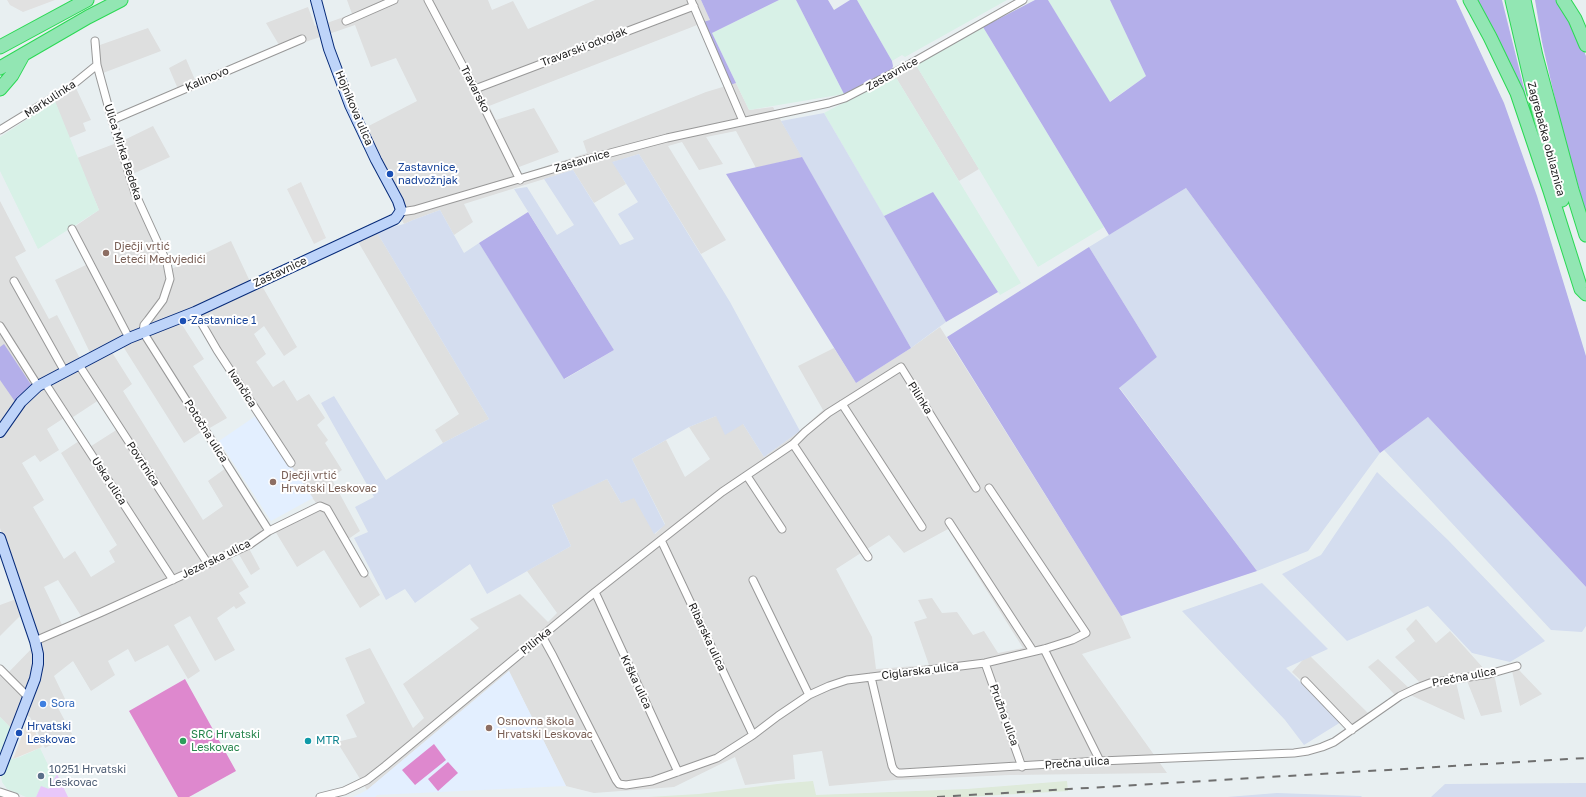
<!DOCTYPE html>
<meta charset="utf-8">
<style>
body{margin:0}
canvas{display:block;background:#e8eff1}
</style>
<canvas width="1586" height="797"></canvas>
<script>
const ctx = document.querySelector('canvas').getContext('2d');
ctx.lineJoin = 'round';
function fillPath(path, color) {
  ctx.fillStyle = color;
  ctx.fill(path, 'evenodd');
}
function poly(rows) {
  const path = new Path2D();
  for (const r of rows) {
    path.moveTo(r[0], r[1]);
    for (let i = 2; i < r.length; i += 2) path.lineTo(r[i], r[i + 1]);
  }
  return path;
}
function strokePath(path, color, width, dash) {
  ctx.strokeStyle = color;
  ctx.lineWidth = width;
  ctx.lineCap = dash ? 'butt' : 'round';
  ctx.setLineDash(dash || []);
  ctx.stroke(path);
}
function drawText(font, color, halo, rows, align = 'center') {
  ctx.font = font + ' "Golos Text",sans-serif';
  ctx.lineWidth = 4;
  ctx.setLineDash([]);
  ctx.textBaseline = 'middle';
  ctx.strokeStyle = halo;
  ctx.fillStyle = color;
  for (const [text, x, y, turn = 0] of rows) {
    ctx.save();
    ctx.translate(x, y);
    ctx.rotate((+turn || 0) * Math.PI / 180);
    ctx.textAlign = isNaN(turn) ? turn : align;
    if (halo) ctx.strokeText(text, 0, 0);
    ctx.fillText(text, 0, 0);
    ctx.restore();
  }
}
const residential = poly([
 [347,0,488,0,492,10,513,1,528,29,595,0,701,0,710,20,489,106,496,120,534,108,559,152,519,167,521,174,587,153,583,141,706,92,736,83,749,110,773,107,802,157,756,168,736,131,706,137,723,164,699,170,682,142,668,146,726,240,701,254,639,154,613,162,626,184,594,203,573,170,464,204,473,222,454,235,440,210,413,220,404,224,357,132,417,101,396,58,371,67,355,25,282,50,266,23,308,7,315,26,327,23,352,14],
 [148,28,161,51,103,73,97,53,100,45],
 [186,59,196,82,178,89,169,68],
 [916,65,979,169,959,181,895,76],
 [75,86,91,120,83,123,86,131,69,138,54,99],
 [153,126,170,157,126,177,165,272,231,241,254,290,262,286,297,347,284,356,264,326,254,334,266,354,256,362,273,387,284,380,297,401,309,394,325,418,317,425,328,440,325,443,342,470,331,478,360,531,344,542,364,576,368,574,380,595,360,608,324,550,297,567,275,531,321,510,289,465,193,310,177,317,204,359,193,366,227,418,208,429,207,428,184,443,119,340,108,346,132,384,123,391,203,520,223,506,208,481,226,468,263,526,261,532,245,541,260,569,251,575,234,546,226,550,249,587,239,593,246,603,236,609,234,606,217,618,235,650,215,661,190,616,174,625,200,671,188,679,168,645,135,662,128,649,108,661,115,675,91,691,73,661,54,676,66,701,57,706,72,734,45,748,30,717,20,713,13,730,0,717,0,673,4,677,37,643,27,612,20,616,0,636,0,605,22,597,0,528,0,201,26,251,15,257,49,319,57,315,84,366,94,361,55,280,92,262,74,227,99,210,77,158,122,141],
 [102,398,121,427,85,450,79,441,61,453,117,545,109,551,115,562,91,577,75,551,64,559,33,507,44,500,22,463,35,455,40,462,59,450,47,429,67,416,70,419],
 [58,580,85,622,65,631,44,587],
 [376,231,489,419,443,443,435,430,459,414,357,240],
 [940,327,1121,616,1131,638,1082,654,1167,773,1010,775,895,780,829,786,822,751,793,755,795,779,745,785,735,757,674,787,594,793,566,786,509,671,367,790,337,742,357,737,346,715,365,703,345,658,370,648,413,728,424,718,403,684,479,628,470,619,520,594,548,622,557,613,527,571,571,546,552,504,607,479,621,503,634,497,655,534,665,524,632,459,666,440,685,477,710,459,689,427,716,416,743,424,764,457,800,431,823,410,798,366,834,348,856,383,911,348],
 [948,529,1023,648,998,653,984,631,973,635,957,612,942,613,932,598,918,600,927,618,914,622,929,665,876,669,872,637,836,569,889,535,904,553],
 [1416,619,1436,643,1450,631,1485,670,1491,675,1494,674,1502,712,1481,716,1465,676,1455,678,1465,720,1408,694,1424,687,1395,657,1415,641,1406,629],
 [1308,654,1370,715,1351,727,1292,672],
 [1378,659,1410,689,1396,696,1368,667],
 [1518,669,1542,694,1520,706,1512,671]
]);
const commercial = poly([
 [779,0,796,0,844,94,749,110,712,33],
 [857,0,1007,0,905,57,902,55,892,61],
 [1048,0,1110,0,1146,76,1109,102],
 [983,27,1104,227,1038,267,916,65],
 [895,76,1021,283,1000,295,933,192,884,216,824,113],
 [55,101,99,210,38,249,0,171,0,137],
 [0,717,13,730,0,758],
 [40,748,49,767,56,771,57,774,49,789,41,787,36,797,26,797,7,789,2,782,1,775,8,756,13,759,20,757]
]);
const industrial = poly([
 [813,781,816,795,967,789,1067,781,1068,791,967,797,648,797,699,794,777,784]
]);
const education = poly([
 [257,415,313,498,271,521,219,441],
 [509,671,566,786,377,795,375,797,353,797,367,790]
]);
const farmland = poly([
 [824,113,946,322,911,348,781,121],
 [639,154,730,302,800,431,764,457,743,424,725,435,716,416,689,427,632,459,665,525,654,534,634,498,621,503,607,479,552,505,571,546,487,594,470,564,415,603,405,589,386,600,354,538,368,532,355,507,374,497,321,403,334,396,386,480,443,443,489,419,376,231,404,224,413,220,440,210,464,253,479,243,565,379,614,350,514,189,527,187,557,235,574,225,544,179,573,170,620,245,634,239,618,214,638,202,612,162],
 [1186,188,1380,453,1308,551,1257,571,1119,387,1157,357,1089,247],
 [1428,417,1586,587,1586,626,1582,632,1551,630,1384,450],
 [1377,472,1448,540,1545,641,1510,662,1472,653,1428,606,1347,641,1282,574,1321,555],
 [1262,583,1328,649,1286,668,1341,722,1304,745,1285,720,1182,611],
 [1586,783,1586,797,1431,797,1445,784],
 [1277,793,1361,796,1362,797,1227,797]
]);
const grass = poly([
 [701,0,779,0,712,33,736,83,730,85,703,22,710,20],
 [796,0,828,0,834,10,850,0,857,0,892,61,893,66,892,69,844,94],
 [1035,0,1048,0,1110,102,1146,76,1110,0,1456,0,1504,103,1537,196,1586,356,1586,587,1428,417,1380,453,1186,188,1109,235,983,27],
 [1474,0,1502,0,1533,124],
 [1535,0,1558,0,1577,33,1586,56,1586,213,1560,121,1542,42],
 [802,157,911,348,856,383,726,174],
 [933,192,998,292,946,322,884,216],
 [528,212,614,350,564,379,479,243],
 [1089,247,1157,357,1119,388,1257,571,1121,616,947,337],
 [4,344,32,386,16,403,0,380,0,347]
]);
const park = poly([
 [57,774,68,797,36,797,41,786,49,789]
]);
const pitch = poly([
 [185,679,236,771,189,797,178,797,129,711],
 [434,744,446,760,415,785,402,770],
 [448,762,458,773,438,791,428,779]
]);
const parking = poly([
 [7,0,55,0,23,12,10,5],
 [301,182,326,238,314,244,287,189]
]);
const plaza = poly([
 [29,718,42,747,13,759,25,728]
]);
const street = poly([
 [428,0,475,89,520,180],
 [691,0,743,121],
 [346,21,394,0],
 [95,41,97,65,112,120,135,193,167,263,170,279,163,300,148,320,144,325,143,332,269,531],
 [475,89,694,6],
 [112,120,302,39],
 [0,130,70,87,97,65],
 [400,212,414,210,580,161,667,138,829,103,845,98,903,68,1023,0],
 [72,229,129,338],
 [14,281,65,372],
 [195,312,217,350,291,463],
 [0,326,38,386],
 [79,365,208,564],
 [45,383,173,580],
 [842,404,922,527],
 [793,444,868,557],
 [747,476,782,529],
 [949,522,1033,651],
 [661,540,753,735],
 [753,580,809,695],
 [595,592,678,772],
 [542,636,553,656,616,780,619,784,626,785,652,781,717,758,753,735,778,716,809,695,829,686,847,680,985,663,1044,649,1072,640,1086,633,989,488],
 [35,641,102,612,249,545,269,531,320,506,327,509,364,573],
 [1044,649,1100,761],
 [985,663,1022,767],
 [0,669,28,697],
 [871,677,892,766,894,770,898,773,902,773,1100,761,1294,753,1308,751,1322,747,1334,742,1400,696,1417,688,1430,683,1489,674,1517,666],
 [1305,681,1352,730],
 [0,792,15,797],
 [320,797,344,791,367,780,385,766,595,592,722,492,793,444,805,432,828,413,901,367,976,488]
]);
const secondary = poly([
 [0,432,21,402,38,386,129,338,195,312,395,219,398,215,401,210,398,201,376,160,350,105,329,49,316,0],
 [0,538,35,641,38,654,38,664,35,679,0,770]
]);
const highway = poly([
 [1470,0,1490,37,1517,93,1550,191,1581,289,1586,294],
 [1512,0,1533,90,1562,200],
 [1524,0,1536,56,1572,190,1586,235],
 [1563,0,1575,19,1586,45],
 [0,47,87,0],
 [0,68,88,17,121,0],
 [0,89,12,75,23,55]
]);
const rail = poly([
 [937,797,1586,758]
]);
const markers = [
 [390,174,4,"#1a4fb4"],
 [106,253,4,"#8d6e63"],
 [183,321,4,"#1a4fb4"],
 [273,482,4,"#8d6e63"],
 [43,704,4,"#3f7fe0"],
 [489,728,4,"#8d6e63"],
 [19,733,4,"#1a4fb4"],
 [183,741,4,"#2e9e5b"],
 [308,741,4,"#0f9aa8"],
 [41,776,4,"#5c6f8a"]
];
const streetNames = [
 ["Travarski odvojak",584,47,-21],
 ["Zastavnice",892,74,-29],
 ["Kalinovo",207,79,-23],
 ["Travarsko",475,89,63],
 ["Markulinka",50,99,-33],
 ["Hojnikova ulica",354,108,67],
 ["Zagrebačka obilaznica",1546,139,75],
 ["Ulica Mirka Bedeka",123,152,72],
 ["Zastavnice",582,161,-16],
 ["Zastavnice",280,272,-25],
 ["Ivančica",242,388,57],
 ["Pilinka",920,398,58],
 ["Potočna ulica",206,431,58],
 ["Povrtnica",143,464,57],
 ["Uska ulica",109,481,57],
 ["Jezerska ulica",216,559,-26],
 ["Ribarska ulica",707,637,65],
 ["Pilinka",536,641,-39],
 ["Ciglarska ulica",920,671,-7],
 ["Prečna ulica",1464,677,-11],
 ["Krška ulica",636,682,65],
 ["Pružna ulica",1004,715,70],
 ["Prečna ulica",1077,763,-4]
];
const transitNames = [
 ["Zastavnice,",398,168],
 ["nadvožnjak",398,181],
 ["Zastavnice 1",191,321],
 ["Hrvatski",27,727],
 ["Leskovac",27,740]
];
const educationNames = [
 ["Dječji vrtić",114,247],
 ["Leteći Medvjedići",114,260],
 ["Dječji vrtić",281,476],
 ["Hrvatski Leskovac",281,489],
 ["Osnovna škola",497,722],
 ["Hrvatski Leskovac",497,735]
];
const shopNames = [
 ["Sora",51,704]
];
const leisureNames = [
 ["SRC Hrvatski",191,735],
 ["Leskovac",191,748]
];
const cultureNames = [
 ["MTR",316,741]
];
const serviceNames = [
 ["10251 Hrvatski",49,770],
 ["Leskovac",49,783]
];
fillPath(residential, '#dedfdf');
fillPath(commercial, '#d8f1e7');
fillPath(industrial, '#deeada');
fillPath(education, '#e3efff');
fillPath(farmland, '#d4ddef');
fillPath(grass, '#b4afea');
fillPath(park, '#e8c7f9');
fillPath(pitch, '#de88ce');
fillPath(parking, '#e1e1e1');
fillPath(plaza, '#e7e2dc');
strokePath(street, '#989898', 9);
strokePath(secondary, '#072b79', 12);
strokePath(highway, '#2bd954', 15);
strokePath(street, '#fff', 7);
strokePath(secondary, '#bed4f9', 10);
strokePath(highway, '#92e6b3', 13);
strokePath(rail, '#6f6f6f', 2, [8, 8]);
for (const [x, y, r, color] of markers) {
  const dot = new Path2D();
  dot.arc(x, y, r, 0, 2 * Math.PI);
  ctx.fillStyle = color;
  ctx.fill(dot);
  strokePath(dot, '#fff', 1.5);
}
drawText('11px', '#212121', '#fff', streetNames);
drawText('11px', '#164399', '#fff', transitNames, 'left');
drawText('11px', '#785e54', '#fff', educationNames, 'left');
drawText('11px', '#366cbe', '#fff', shopNames, 'left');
drawText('11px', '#27864d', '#fff', leisureNames, 'left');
drawText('11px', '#0d838f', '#fff', cultureNames, 'left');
drawText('11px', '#4e5e75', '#fff', serviceNames, 'left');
</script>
